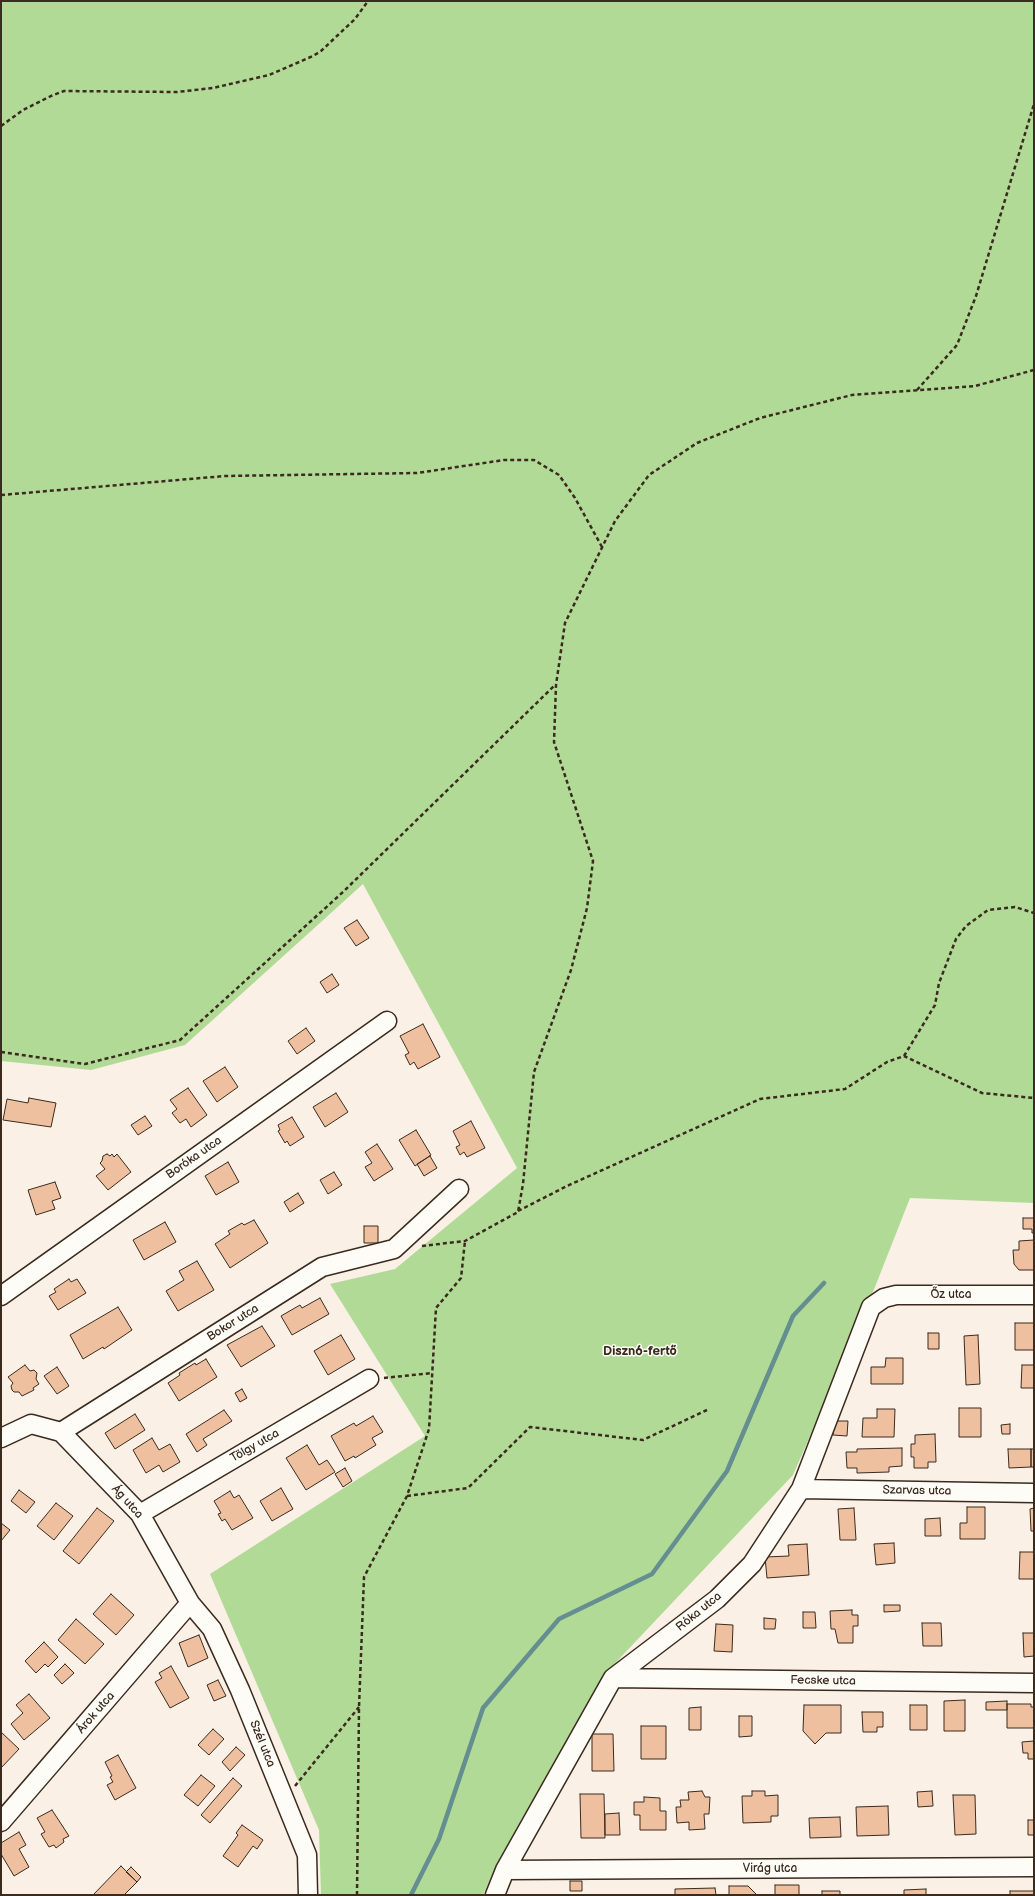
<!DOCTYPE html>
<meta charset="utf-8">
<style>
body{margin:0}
#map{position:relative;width:1035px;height:1896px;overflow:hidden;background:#faf0e5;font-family:"Balsamiq Sans",sans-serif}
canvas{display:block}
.frame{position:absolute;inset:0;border:2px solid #3b2a1e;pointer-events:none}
</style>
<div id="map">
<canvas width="1035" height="1896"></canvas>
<div class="frame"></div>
</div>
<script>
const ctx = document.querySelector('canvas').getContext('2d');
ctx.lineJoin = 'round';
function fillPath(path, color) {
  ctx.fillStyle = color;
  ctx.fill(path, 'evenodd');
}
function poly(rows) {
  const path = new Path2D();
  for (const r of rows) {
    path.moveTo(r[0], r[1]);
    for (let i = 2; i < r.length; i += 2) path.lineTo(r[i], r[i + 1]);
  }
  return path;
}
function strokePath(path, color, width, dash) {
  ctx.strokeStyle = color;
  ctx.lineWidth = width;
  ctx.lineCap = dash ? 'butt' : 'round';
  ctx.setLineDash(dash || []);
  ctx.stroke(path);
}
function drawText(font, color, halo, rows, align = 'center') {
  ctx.font = font + ' "Balsamiq Sans",sans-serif';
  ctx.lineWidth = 3;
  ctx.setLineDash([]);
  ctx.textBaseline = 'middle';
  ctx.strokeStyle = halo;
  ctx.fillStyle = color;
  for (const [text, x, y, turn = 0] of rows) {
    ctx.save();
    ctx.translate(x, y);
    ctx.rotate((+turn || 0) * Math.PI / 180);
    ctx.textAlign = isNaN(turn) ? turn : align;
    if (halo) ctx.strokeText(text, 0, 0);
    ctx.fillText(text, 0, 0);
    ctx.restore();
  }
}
const green = poly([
 [1,1,1034,1,1034,1203,910,1198,875,1287,793,1475,604,1675,496,1865,483,1895,321,1895,319,1830,210,1574,425,1436,330,1284,395,1269,517,1168,363,884,185,1045,91,1070,1,1061]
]);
const stream = poly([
 [411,1895,439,1839,483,1708,559,1619,652,1574,727,1471,793,1316,824,1283]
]);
const building = poly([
 [357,920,369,938,356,946,344,928,357,920],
 [332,974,339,985,327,993,320,982,332,974],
 [423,1024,440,1057,418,1069,414,1062,410,1065,405,1055,409,1053,400,1036,423,1024],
 [306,1028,315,1041,297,1054,288,1041,306,1028],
 [225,1067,238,1087,217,1102,203,1081,225,1067],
 [188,1088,207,1115,191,1127,186,1119,180,1123,172,1113,177,1109,170,1100,188,1088],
 [336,1093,348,1112,325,1127,313,1107,336,1093],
 [29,1098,56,1103,51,1127,3,1120,7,1099,28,1103,29,1098],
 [145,1116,152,1126,138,1135,131,1125,145,1116],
 [292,1117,304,1137,290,1146,287,1141,285,1143,278,1131,280,1130,278,1125,292,1117],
 [471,1121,485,1148,467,1157,464,1152,460,1155,456,1147,460,1145,453,1131,471,1121],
 [416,1130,431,1155,415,1166,399,1140,416,1130],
 [377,1144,393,1169,374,1181,365,1167,372,1163,365,1152,377,1144],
 [107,1154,110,1156,112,1154,114,1157,117,1154,131,1172,108,1190,96,1176,105,1169,100,1163,102,1161,103,1156,107,1154],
 [430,1156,437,1168,424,1176,417,1164,430,1156],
 [228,1162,239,1182,216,1195,205,1176,228,1162],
 [334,1172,342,1185,328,1194,320,1180,334,1172],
 [55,1182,61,1198,52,1201,55,1209,36,1215,28,1190,55,1182],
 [298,1193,304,1203,290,1212,284,1202,298,1193],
 [1023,1218,1034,1218,1034,1233,1032,1233,1032,1229,1023,1229,1023,1218],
 [254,1220,268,1243,230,1268,215,1244,230,1234,228,1231,242,1223,244,1225,254,1220],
 [165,1222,176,1242,144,1260,133,1240,165,1222],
 [364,1226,378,1226,378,1243,364,1243,364,1226],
 [1034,1240,1034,1270,1019,1270,1014,1264,1013,1250,1019,1250,1019,1241,1034,1240],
 [197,1261,214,1290,178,1311,166,1291,184,1280,179,1271,197,1261],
 [69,1279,71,1282,77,1279,86,1293,58,1310,49,1296,56,1292,54,1289,69,1279],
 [320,1298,329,1314,292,1335,281,1316,300,1305,302,1308,320,1298],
 [118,1307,132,1330,104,1349,103,1347,83,1359,70,1335,118,1307],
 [1015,1323,1034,1323,1034,1350,1015,1350,1015,1323],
 [262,1326,275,1346,241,1367,227,1345,262,1326],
 [928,1333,939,1333,939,1349,928,1349,928,1333],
 [341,1335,355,1359,328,1375,314,1351,341,1335],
 [978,1335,980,1384,966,1385,964,1336,978,1335],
 [886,1358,903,1358,903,1384,871,1384,871,1367,885,1367,886,1358],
 [206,1359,217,1377,179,1401,168,1383,180,1375,179,1373,195,1363,196,1365,206,1359],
 [25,1365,30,1371,34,1370,37,1373,36,1379,39,1384,33,1388,34,1390,22,1396,19,1392,14,1392,12,1390,11,1386,13,1383,8,1377,25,1365],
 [1022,1365,1034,1365,1034,1388,1021,1388,1022,1365],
 [57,1367,69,1386,57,1394,44,1376,57,1367],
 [242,1389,247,1398,240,1402,235,1393,242,1389],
 [959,1408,981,1408,981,1437,959,1437,959,1408],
 [877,1409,895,1409,894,1437,862,1437,863,1418,877,1418,877,1409],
 [224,1410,232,1421,203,1439,207,1445,197,1452,186,1434,224,1410],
 [135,1414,145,1430,115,1449,105,1433,135,1414],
 [373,1416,383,1432,372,1438,376,1445,355,1458,354,1456,345,1461,331,1436,354,1423,356,1426,373,1416],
 [833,1421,848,1421,847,1436,833,1435,833,1421],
 [1010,1424,1010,1434,1002,1434,1001,1425,1010,1424],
 [935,1434,936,1462,928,1462,928,1468,914,1468,914,1457,911,1457,911,1444,915,1444,915,1435,935,1434],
 [152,1438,159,1450,170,1444,180,1462,163,1472,159,1465,146,1473,133,1450,152,1438],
 [307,1445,319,1465,327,1460,335,1472,306,1490,286,1458,307,1445],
 [902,1448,902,1466,889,1467,889,1472,857,1473,857,1468,847,1468,846,1452,857,1452,857,1449,902,1448],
 [1008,1449,1031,1449,1031,1467,1009,1468,1008,1449],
 [1031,1449,1034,1449,1034,1467,1031,1467,1031,1449],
 [345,1468,352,1481,343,1487,335,1474,345,1468],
 [281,1488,293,1509,272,1521,260,1501,281,1488],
 [19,1490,35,1502,26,1513,11,1501,19,1490],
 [230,1491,234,1498,239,1495,253,1518,232,1530,225,1519,222,1521,218,1514,221,1513,214,1501,230,1491],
 [56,1503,73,1516,54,1540,37,1526,56,1503],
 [967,1507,985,1507,985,1539,960,1539,960,1523,967,1523,967,1507],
 [97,1508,114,1521,79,1564,63,1551,97,1508],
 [854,1508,856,1540,840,1540,838,1509,854,1508],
 [1034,1508,1034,1531,1031,1531,1030,1509,1034,1508],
 [940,1518,941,1536,925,1536,925,1519,940,1518],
 [1,1523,10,1530,1,1541,1,1523],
 [894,1543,895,1563,876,1565,874,1544,894,1543],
 [807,1544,809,1575,767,1578,765,1557,789,1556,788,1545,807,1544],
 [1020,1552,1034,1552,1034,1579,1019,1579,1020,1552],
 [111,1594,134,1615,116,1635,93,1614,111,1594],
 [884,1605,900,1605,900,1611,884,1612,884,1605],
 [852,1610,852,1615,858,1615,858,1626,853,1626,853,1643,838,1643,835,1629,831,1629,830,1611,852,1610],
 [803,1612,815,1612,816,1628,803,1628,803,1612],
 [764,1618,776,1619,775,1629,764,1629,764,1618],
 [76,1619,104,1644,85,1664,58,1640,76,1619],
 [922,1623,941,1623,942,1646,923,1646,922,1623],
 [716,1624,733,1625,732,1652,714,1651,716,1624],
 [1023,1633,1034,1633,1034,1656,1024,1657,1023,1633],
 [199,1635,208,1658,188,1667,179,1643,199,1635],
 [44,1642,58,1657,48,1667,45,1664,36,1673,25,1661,44,1642],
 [65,1664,74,1673,62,1684,54,1675,65,1664],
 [171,1666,189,1698,170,1708,155,1682,162,1678,159,1673,171,1666],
 [218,1680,226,1696,214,1701,207,1685,218,1680],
 [29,1694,50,1718,24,1740,11,1724,23,1713,16,1705,29,1694],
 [965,1700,965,1731,944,1731,944,1701,965,1700],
 [1007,1701,1007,1710,986,1710,986,1702,1007,1701],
 [1007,1704,1031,1704,1031,1707,1034,1707,1034,1728,1007,1728,1007,1704],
 [804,1705,841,1705,841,1733,826,1733,815,1744,803,1731,804,1705],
 [910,1705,927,1705,927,1730,910,1730,910,1705],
 [701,1707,701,1730,689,1730,689,1708,701,1707],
 [862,1712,883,1712,883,1727,877,1727,877,1732,863,1732,862,1712],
 [739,1716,752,1716,752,1736,739,1737,739,1716],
 [641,1726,666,1726,666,1759,641,1759,641,1726],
 [213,1729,224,1739,209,1755,198,1745,213,1729],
 [1,1732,19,1749,1,1768,1,1732],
 [592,1734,613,1734,614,1771,592,1771,592,1734],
 [1034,1741,1034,1759,1028,1759,1028,1753,1023,1753,1022,1742,1034,1741],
 [236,1747,245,1755,230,1771,222,1762,236,1747],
 [118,1755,136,1788,115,1800,107,1785,113,1782,110,1777,112,1776,105,1762,118,1755],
 [201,1775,215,1786,198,1806,184,1795,201,1775],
 [233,1778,242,1786,210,1823,201,1815,233,1778],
 [702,1791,705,1797,710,1797,709,1814,704,1814,705,1829,689,1830,689,1822,677,1823,676,1807,681,1807,680,1800,689,1800,688,1792,702,1791],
 [752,1791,765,1791,765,1796,778,1795,778,1816,771,1816,771,1822,743,1823,742,1796,752,1796,752,1791],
 [932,1791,933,1806,918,1807,917,1792,932,1791],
 [580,1794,604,1794,605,1838,581,1838,580,1794],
 [953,1795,975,1795,976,1834,955,1835,953,1795],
 [644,1797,660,1798,660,1811,666,1811,666,1830,640,1830,640,1815,634,1815,634,1802,644,1802,644,1797],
 [888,1806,889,1835,857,1836,856,1807,888,1806],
 [52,1810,69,1836,63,1839,64,1842,56,1848,54,1845,49,1847,41,1834,45,1832,37,1818,52,1810],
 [619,1813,620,1835,605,1835,605,1814,619,1813],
 [840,1817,841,1837,810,1838,809,1818,840,1817],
 [1028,1820,1034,1820,1034,1835,1028,1835,1028,1820],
 [242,1825,263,1840,257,1849,253,1846,238,1867,223,1856,238,1835,236,1833,242,1825],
 [19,1832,26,1845,19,1849,29,1867,14,1876,1,1854,1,1843,19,1832],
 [121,1866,137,1882,124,1895,93,1895,121,1866],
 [131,1867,141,1877,137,1882,126,1872,131,1867],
 [570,1881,582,1881,582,1891,570,1891,570,1881],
 [775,1885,799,1885,799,1895,775,1895,775,1885],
 [729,1886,748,1886,757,1895,729,1895,729,1886],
 [715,1888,716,1895,675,1895,675,1889,715,1888],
 [926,1889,926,1895,904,1895,904,1890,926,1889],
 [822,1891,840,1891,840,1895,822,1895,822,1891],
 [1010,1891,1034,1891,1034,1895,1010,1895,1010,1891]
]);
const path = poly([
 [1,126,23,110,51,96,64,91,177,92,213,88,269,75,313,56,321,51,355,19,368,1],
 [917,390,957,345,976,296,1034,104],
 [1,495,225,476,417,473,504,460,534,460,559,475,575,498,602,547],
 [1,1052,85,1064,180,1040,343,892,555,685],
 [904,1056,935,1005,939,983,956,939,966,926,988,910,1015,907,1034,913],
 [518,1211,567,1186,760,1099,845,1089,887,1062,904,1056,982,1093,1034,1098],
 [422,1246,465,1241,518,1212,523,1184,534,1072,571,970,587,908,593,861,554,742,556,685,565,623,615,521,649,475,697,443,760,418,852,395,975,386,1034,370],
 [384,1378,432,1373],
 [407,1496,468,1488,530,1427,643,1440,707,1410],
 [295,1786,359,1707],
 [357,1895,359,1707,364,1577,407,1496,429,1429,436,1308,461,1278,465,1241]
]);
const street = poly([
 [1,1296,387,1021],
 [61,1432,140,1514,190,1603,212,1629,240,1690,307,1855,308,1895],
 [1,1438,31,1424,61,1432,322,1267,394,1249,459,1189],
 [801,1489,1034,1493],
 [140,1514,369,1379],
 [613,1678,1034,1683],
 [1,1822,190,1603],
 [505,1870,1034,1867],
 [495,1895,505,1870,613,1678,717,1599,752,1564,801,1489,871,1307,884,1298,896,1295,1034,1295]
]);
const streetNames = [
 ["Boróka utca",194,1158,-35],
 ["Őz utca",951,1295],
 ["Bokor utca",233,1323,-32],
 ["Tölgy utca",255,1446,-30],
 ["Szarvas utca",917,1491,1],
 ["Ág utca",127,1502,48],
 ["Róka utca",699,1612,-39],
 ["Fecske utca",823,1681,1],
 ["Árok utca",96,1713,-49],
 ["Szél utca",262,1744,68],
 ["Virág utca",770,1869]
];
const neighbourhoodNames = [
 ["Disznó-fertő",640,1352]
];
fillPath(green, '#b1da97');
strokePath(stream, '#658e91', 4.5);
fillPath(building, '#efc09f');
strokePath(building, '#3b2a1e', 1);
strokePath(street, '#3b2a1e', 21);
strokePath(path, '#3b2a1e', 2.5, [4, 3]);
strokePath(street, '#fdfcf7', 18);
drawText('12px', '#3b2a1e', '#fdfcf7', streetNames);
drawText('bold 13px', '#3b2a1e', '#fdfcf7', neighbourhoodNames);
</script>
